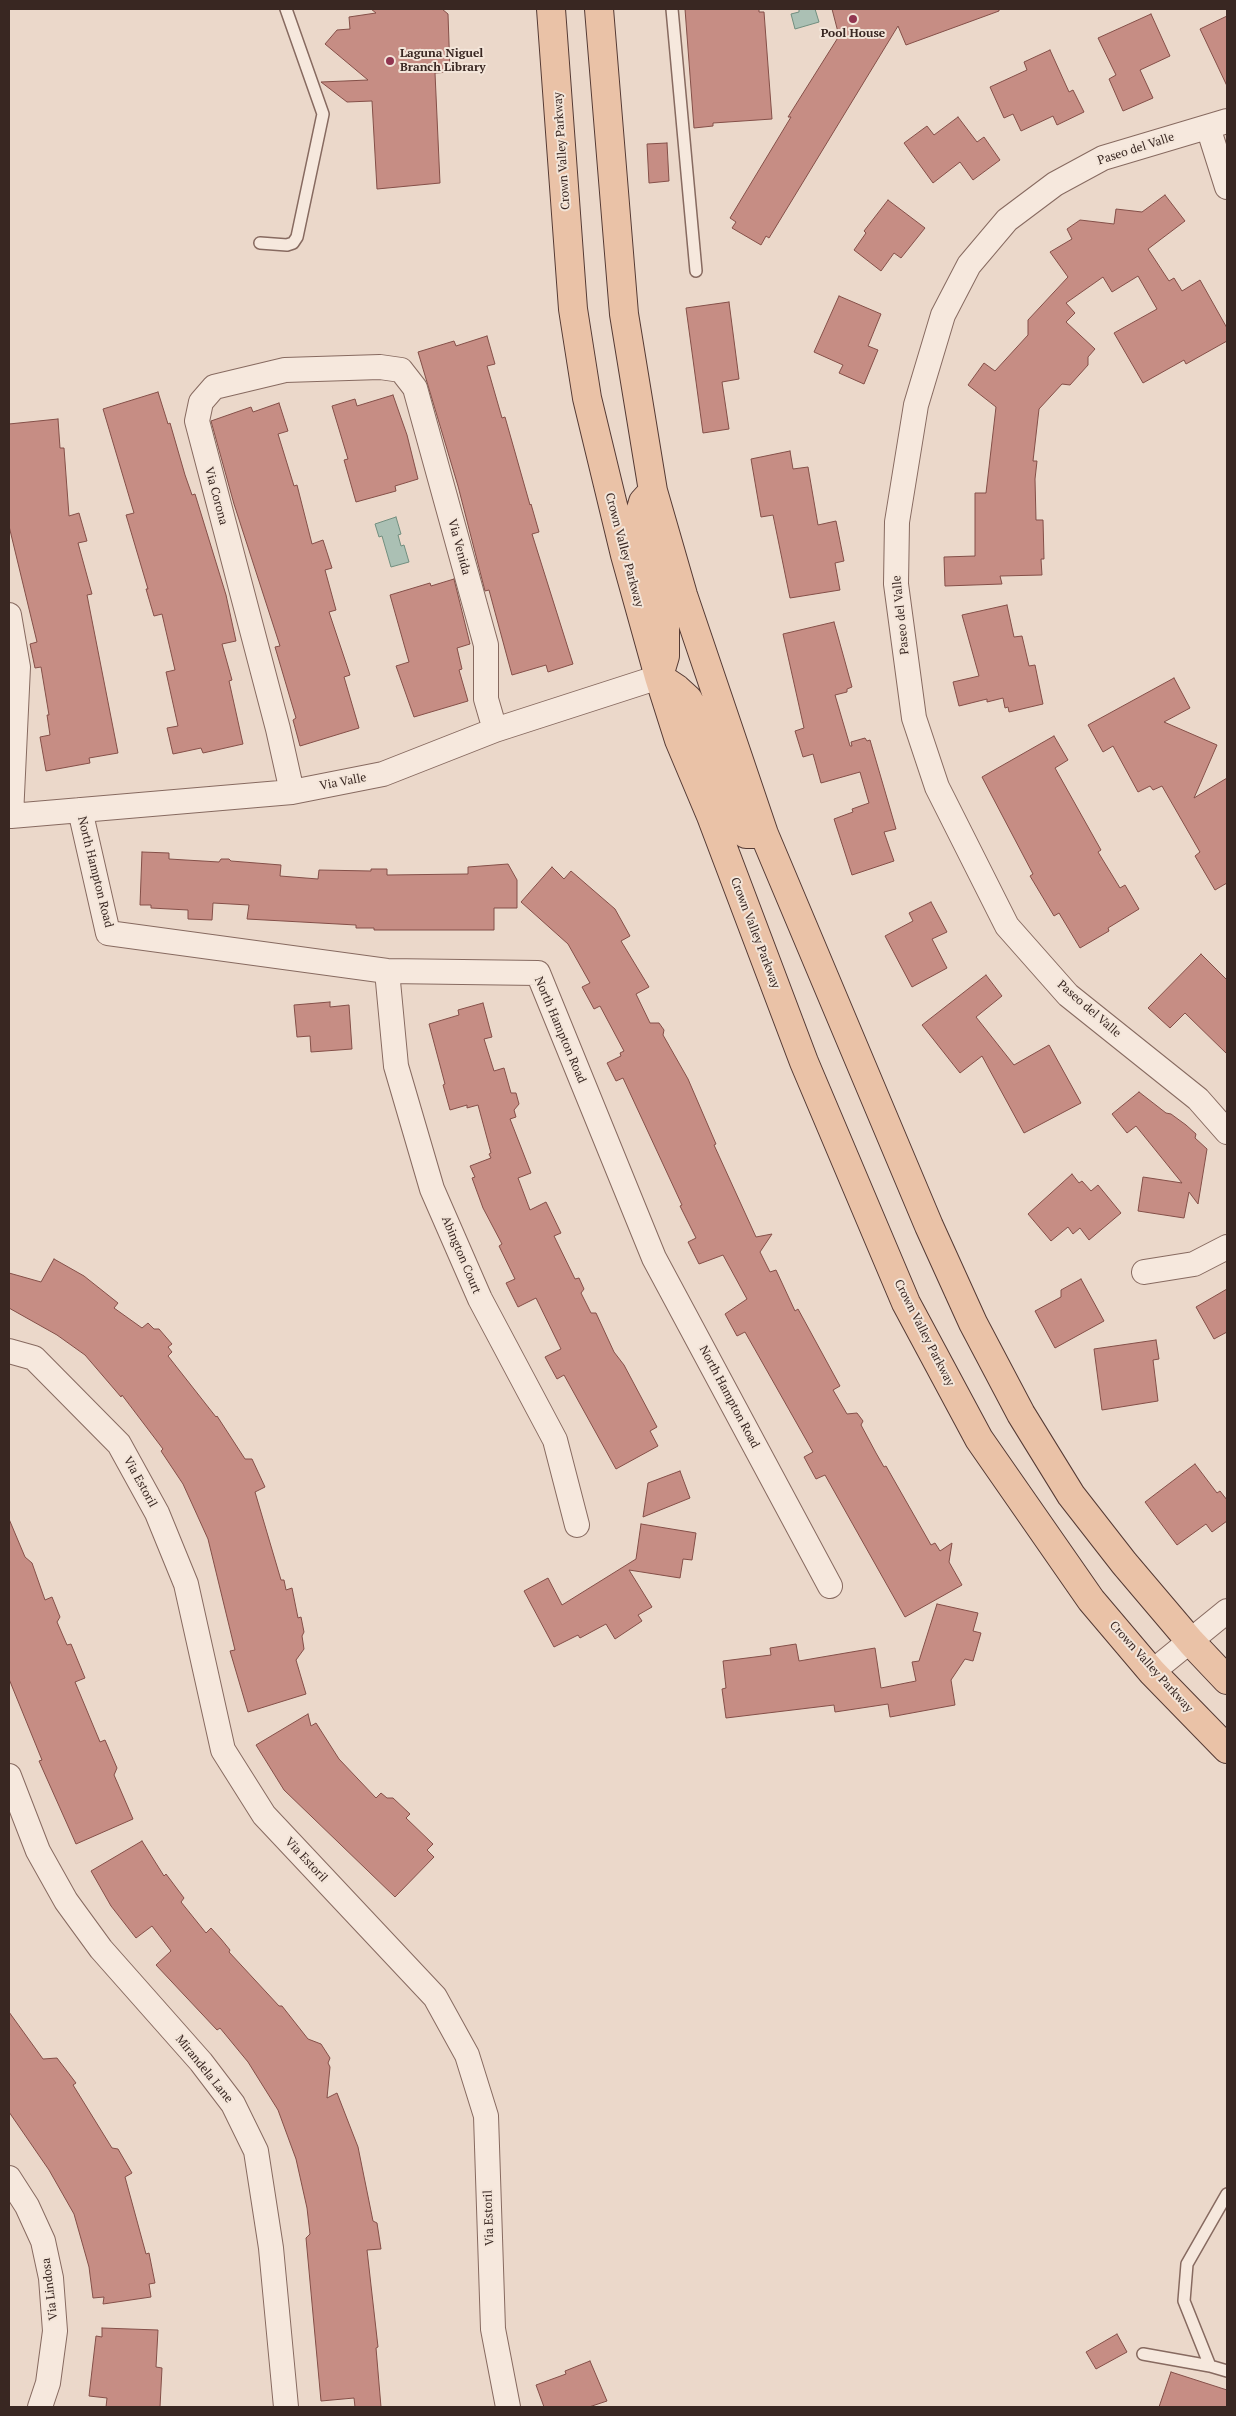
<!DOCTYPE html>
<style>
body{margin:0}
#map{position:relative;width:1236px;height:2416px;overflow:hidden;background:#ebd8ca;font-family:"PT Serif",serif}
canvas{display:block}
.frame{position:absolute;inset:0;border:10px solid #392722;pointer-events:none}
</style>
<div id="map">
<canvas width="1236" height="2416"></canvas>
<div class="frame"></div>
</div>
<script>
const ctx = document.querySelector('canvas').getContext('2d');
ctx.lineJoin = 'round';
function fillPath(path, color) {
  ctx.fillStyle = color;
  ctx.fill(path, 'evenodd');
}
function poly(rows) {
  const path = new Path2D();
  for (const r of rows) {
    path.moveTo(r[0], r[1]);
    for (let i = 2; i < r.length; i += 2) path.lineTo(r[i], r[i + 1]);
  }
  return path;
}
function strokePath(path, color, width, dash) {
  ctx.strokeStyle = color;
  ctx.lineWidth = width;
  ctx.lineCap = dash ? 'butt' : 'round';
  ctx.setLineDash(dash || []);
  ctx.stroke(path);
}
function drawText(font, color, halo, rows, align = 'center') {
  ctx.font = font + ' "PT Serif",serif';
  ctx.lineWidth = 4;
  ctx.setLineDash([]);
  ctx.textBaseline = 'middle';
  ctx.strokeStyle = halo;
  ctx.fillStyle = color;
  for (const [text, x, y, turn = 0] of rows) {
    ctx.save();
    ctx.translate(x, y);
    ctx.rotate((+turn || 0) * Math.PI / 180);
    ctx.textAlign = isNaN(turn) ? turn : align;
    if (halo) ctx.strokeText(text, 0, 0);
    ctx.fillText(text, 0, 0);
    ctx.restore();
  }
}
const water = poly([
 [799,9,815,9,819,22,795,29,791,14,799,12,799,9],
 [396,517,401,534,398,535,401,546,404,545,409,562,391,567,382,536,379,537,375,524,396,517]
]);
const building = poly([
 [371,9,442,9,448,14,450,72,435,73,440,183,377,189,372,101,347,102,321,82,368,80,325,44,337,30,350,29,349,17,376,13,371,9],
 [685,9,759,9,759,12,764,12,772,119,713,123,713,126,694,128,685,9],
 [832,9,999,9,999,11,906,45,898,26,769,238,766,236,761,245,732,228,736,222,730,218,791,117,788,117,839,36,832,9],
 [1151,14,1170,56,1140,70,1153,98,1123,111,1109,79,1116,75,1098,38,1151,14],
 [1227,16,1227,86,1200,29,1227,16],
 [1050,50,1069,92,1073,90,1084,112,1057,125,1053,116,1021,131,1013,114,1004,118,990,87,1027,70,1024,62,1050,50],
 [958,117,977,142,984,137,1000,160,973,180,960,162,933,183,904,143,927,126,934,135,958,117],
 [667,143,669,181,649,183,647,144,667,143],
 [1165,195,1185,221,1148,249,1169,281,1174,278,1182,291,1200,280,1227,328,1227,341,1186,364,1184,360,1143,383,1114,333,1157,309,1138,276,1112,292,1103,277,1066,303,1075,313,1066,322,1095,349,1088,357,1088,365,1070,385,1062,384,1039,409,1033,461,1037,461,1035,479,1036,520,1043,520,1044,559,1041,559,1042,575,1000,576,1002,584,945,586,944,557,975,556,975,493,986,493,996,407,968,385,984,363,995,371,1028,335,1028,320,1068,277,1050,252,1072,239,1067,229,1080,220,1114,224,1116,209,1142,212,1165,195],
 [888,200,925,228,901,258,894,253,881,271,854,250,866,233,864,231,888,200],
 [839,296,881,314,868,346,878,350,864,384,839,373,843,365,814,352,839,296],
 [729,302,739,379,722,382,729,429,703,433,686,308,729,302],
 [487,336,495,364,487,366,502,418,505,417,530,505,531,504,539,532,532,534,573,664,548,672,546,665,512,675,489,590,485,591,458,486,418,352,454,341,456,346,487,336],
 [158,392,168,424,170,423,185,475,192,495,195,494,226,595,236,641,222,644,232,680,229,681,243,744,203,753,201,748,173,754,167,728,178,726,166,672,175,670,162,614,154,616,146,589,148,589,126,515,134,513,103,409,158,392],
 [393,395,407,435,418,479,395,486,396,491,356,502,344,460,348,459,332,406,355,399,357,406,393,395],
 [279,403,288,431,278,434,294,486,297,485,312,544,323,540,332,568,325,570,336,610,329,612,350,675,344,677,359,728,300,746,293,720,296,718,275,647,280,646,234,504,211,421,251,407,253,412,279,403],
 [58,419,60,448,64,448,69,516,79,513,87,541,78,543,92,594,87,595,118,753,89,758,90,763,46,771,40,737,50,735,47,715,49,715,41,667,35,668,30,644,37,642,9,526,9,424,58,419],
 [790,451,793,469,808,467,818,525,836,521,844,561,835,563,840,590,790,598,773,515,761,517,751,459,790,451],
 [454,579,470,644,457,648,462,669,459,670,468,701,414,717,396,666,409,662,390,595,430,583,431,586,454,579],
 [1007,605,1014,637,1022,636,1029,666,1035,665,1043,704,1009,712,1008,707,1005,708,1003,698,987,702,987,699,959,706,953,682,979,676,962,615,1007,605],
 [834,622,852,687,847,689,847,692,835,695,850,746,852,746,851,742,865,738,867,741,870,740,896,829,884,832,894,861,852,875,834,819,853,812,852,809,869,803,860,772,821,783,813,754,803,757,795,731,804,728,783,634,834,622],
 [1174,678,1190,708,1164,722,1217,745,1194,798,1227,778,1227,883,1215,890,1195,856,1200,852,1162,786,1153,790,1150,786,1138,792,1113,746,1103,752,1088,725,1174,678],
 [1054,736,1068,760,1055,768,1101,850,1098,852,1120,888,1125,885,1139,909,1108,928,1109,931,1080,948,1059,913,1054,916,1030,876,1033,874,982,777,1054,736],
 [142,852,169,853,169,859,219,862,221,859,229,859,231,861,281,865,280,876,318,879,319,870,371,871,371,869,387,869,387,875,468,874,468,867,508,864,517,880,517,908,494,908,494,930,374,930,374,928,356,928,356,925,247,919,249,905,213,903,212,920,188,919,188,910,151,908,151,905,140,905,142,852],
 [552,867,564,879,571,871,615,909,630,936,621,941,649,987,636,994,650,1023,659,1023,664,1030,663,1035,688,1079,716,1144,714,1145,756,1237,772,1234,760,1252,770,1272,776,1270,795,1311,798,1309,840,1386,833,1390,847,1414,857,1413,863,1421,861,1425,876,1453,884,1467,886,1466,931,1545,935,1543,940,1551,952,1543,949,1562,962,1585,905,1617,825,1475,816,1479,804,1457,813,1452,745,1332,737,1336,725,1314,747,1299,723,1255,699,1264,688,1242,696,1238,680,1206,682,1205,623,1078,616,1081,607,1063,621,1056,620,1053,624,1051,600,1006,594,1009,582,987,590,983,568,944,521,902,552,867],
 [931,902,947,932,932,939,947,968,912,987,885,936,913,921,909,913,931,902],
 [1201,954,1227,980,1227,1054,1185,1013,1170,1028,1148,1008,1201,954],
 [986,975,1002,996,976,1017,1014,1065,1049,1045,1081,1103,1024,1133,982,1056,960,1073,922,1025,986,975],
 [330,1002,330,1007,349,1005,352,1049,311,1052,310,1036,297,1037,294,1005,330,1002],
 [483,1003,492,1037,484,1039,494,1071,504,1068,511,1093,516,1093,519,1104,514,1110,516,1117,510,1119,531,1173,518,1178,530,1210,546,1202,561,1233,554,1236,575,1279,579,1278,584,1289,581,1293,591,1313,596,1313,614,1352,624,1365,657,1427,650,1431,658,1446,616,1469,564,1375,557,1379,545,1357,561,1349,536,1298,518,1307,506,1283,515,1279,499,1246,502,1244,483,1208,472,1178,475,1177,470,1166,491,1158,489,1154,491,1153,478,1105,467,1108,467,1105,450,1110,443,1085,445,1084,429,1024,459,1015,458,1010,483,1003],
 [1139,1092,1166,1113,1171,1114,1186,1125,1196,1134,1195,1138,1207,1149,1198,1204,1189,1192,1184,1218,1138,1211,1143,1177,1182,1183,1136,1126,1127,1133,1112,1114,1139,1092],
 [1072,1174,1079,1183,1082,1181,1091,1191,1098,1185,1121,1213,1089,1240,1080,1228,1073,1234,1068,1227,1051,1241,1028,1214,1072,1174],
 [54,1259,84,1276,118,1303,114,1308,142,1328,148,1323,154,1329,159,1329,172,1344,168,1347,172,1352,168,1356,216,1417,217,1416,245,1459,252,1459,265,1487,255,1492,281,1580,284,1580,286,1590,292,1588,298,1618,301,1617,304,1632,302,1636,304,1649,296,1660,306,1694,248,1712,230,1651,235,1650,208,1539,183,1484,161,1451,163,1449,122,1395,121,1397,85,1355,57,1335,9,1308,9,1273,41,1282,54,1259],
 [1081,1279,1104,1321,1055,1348,1035,1311,1061,1297,1061,1290,1081,1279],
 [1227,1289,1227,1332,1214,1339,1196,1307,1227,1289],
 [1156,1340,1159,1359,1153,1360,1158,1401,1102,1410,1094,1349,1156,1340],
 [1195,1464,1217,1493,1220,1491,1227,1500,1227,1521,1212,1532,1206,1524,1177,1545,1145,1502,1195,1464],
 [680,1471,690,1498,643,1517,648,1483,680,1471],
 [9,1519,25,1557,32,1563,45,1600,52,1597,60,1617,57,1622,67,1645,71,1644,85,1678,75,1682,100,1742,105,1740,117,1768,114,1775,133,1819,76,1844,39,1761,42,1760,9,1679,9,1519],
 [641,1524,696,1533,692,1560,683,1559,680,1578,629,1570,652,1607,638,1615,642,1621,615,1639,606,1624,580,1638,578,1635,554,1647,524,1591,548,1578,562,1605,636,1559,641,1524],
 [937,1604,978,1613,973,1631,981,1633,973,1661,965,1659,951,1680,955,1705,890,1717,888,1704,835,1712,834,1705,726,1718,722,1689,726,1688,723,1661,771,1655,770,1648,796,1644,799,1661,875,1648,881,1688,916,1681,912,1662,919,1661,937,1604],
 [308,1714,311,1726,316,1723,339,1759,376,1798,381,1793,387,1798,393,1798,410,1814,406,1818,433,1844,427,1850,434,1857,395,1897,284,1790,256,1745,308,1714],
 [142,1841,164,1876,166,1874,184,1898,181,1902,206,1933,211,1928,221,1939,230,1950,229,1952,279,2006,282,2006,308,2039,321,2044,330,2058,328,2063,330,2067,327,2098,337,2093,358,2147,373,2221,377,2223,381,2249,367,2250,378,2347,376,2348,381,2407,355,2407,354,2398,321,2401,306,2238,310,2234,307,2208,296,2159,278,2110,248,2062,220,2028,217,2030,156,1965,171,1951,152,1926,136,1938,111,1906,91,1871,142,1841],
 [9,2012,43,2059,57,2058,76,2083,73,2085,112,2148,118,2149,132,2173,125,2177,146,2254,149,2253,155,2283,149,2284,151,2297,103,2304,104,2297,93,2298,89,2267,74,2214,49,2170,9,2112,9,2012],
 [102,2328,158,2330,156,2367,162,2368,160,2407,106,2407,107,2398,89,2396,96,2336,102,2337,102,2328],
 [1117,2334,1127,2352,1096,2369,1086,2352,1117,2334],
 [590,2361,607,2401,589,2407,544,2407,536,2385,566,2374,565,2371,590,2361],
 [1171,2372,1227,2390,1227,2407,1159,2407,1171,2372]
]);
const lane = poly([
 [672,9,696,271],
 [260,243,287,245,293,243,297,237,323,114,286,9],
 [1143,2354,1210,2366,1227,2371],
 [1210,2366,1184,2301,1187,2264,1227,2194]
]);
const street = poly([
 [1227,121,1103,158,1055,184,1007,220,969,265,943,315,916,405,897,522,896,584,914,718,937,787,1007,926,1068,995,1198,1099,1227,1132],
 [1208,127,1227,187],
 [9,615,18,667,11,816,292,792,383,774,495,730,659,677],
 [292,792,278,729,197,421,201,402,214,387,285,370,380,367,401,370,415,388,486,645,486,699,495,730],
 [80,810,108,933,387,971,538,973,654,1258,830,1586],
 [387,971,396,1066,432,1189,480,1299,555,1440,577,1525],
 [1144,1272,1194,1264,1227,1247],
 [9,1351,34,1358,119,1444,157,1513,186,1584,223,1750,264,1815,435,1997,467,2055,486,2116,493,2329,508,2407],
 [1152,1672,1227,1611],
 [9,1776,38,1851,66,1901,101,1949,201,2062,233,2104,256,2151,271,2248,286,2407],
 [9,2178,27,2206,43,2241,51,2278,55,2331,48,2383,40,2407]
]);
const primary = poly([
 [551,9,573,309,587,398,625,555,659,677,679,740,711,816,804,1062,906,1303,979,1439,1091,1600,1152,1672,1227,1749],
 [599,9,624,314,653,491,683,595,764,834,929,1226,973,1323,1021,1414,1071,1495,1124,1563,1191,1642,1227,1680],
 [653,491,643,502,639,516,665,624,665,656,662,666],
 [659,677,677,689,688,699,694,710,739,823,746,834,764,834]
]);
const markers = [
 [853,19,5,"#913550"],
 [390,61,5,"#913550"]
];
const poiNames = [
 ["Pool House",853,34],
 ["Laguna Niguel",400,54,"left"],
 ["Branch Library",400,68,"left"]
];
const streetNames = [
 ["Paseo del Valle",1136,149,-18],
 ["Crown Valley Parkway",562,151,-94],
 ["Via Corona",216,496,75],
 ["Via Venida",459,547,75],
 ["Crown Valley Parkway",624,550,75],
 ["Paseo del Valle",901,615,-96],
 ["Via Valle",343,782,-11],
 ["North Hampton Road",95,872,76],
 ["Crown Valley Parkway",755,933,69],
 ["Paseo del Valle",1089,1009,41],
 ["North Hampton Road",560,1030,67],
 ["Abington Court",461,1255,67],
 ["Crown Valley Parkway",924,1333,63],
 ["North Hampton Road",729,1397,62],
 ["Via Estoril",140,1482,61],
 ["Crown Valley Parkway",1151,1667,48],
 ["Via Estoril",306,1860,47],
 ["Mirandela Lane",204,2069,51],
 ["Via Estoril",489,2218,-92],
 ["Via Lindosa",50,2289,-97]
];
fillPath(water, '#abc0b4');
strokePath(water, '#718e7f', 1);
fillPath(building, '#c68d84');
strokePath(building, '#844f48', 1);
strokePath(lane, '#876a60', 14);
strokePath(street, '#876a60', 26);
strokePath(primary, '#553a34', 30);
strokePath(lane, '#f6e8dd', 11);
strokePath(street, '#f6e8dd', 24);
strokePath(primary, '#eac2a7', 28);
for (const [x, y, r, color] of markers) {
  const dot = new Path2D();
  dot.arc(x, y, r, 0, 2 * Math.PI);
  ctx.fillStyle = color;
  ctx.fill(dot);
  strokePath(dot, '#f3e5d9', 2);
}
drawText('bold 12px', '#392722', '#f3e5d9', poiNames);
drawText('12px', '#392722', '#f3e5d9', streetNames);
</script>
